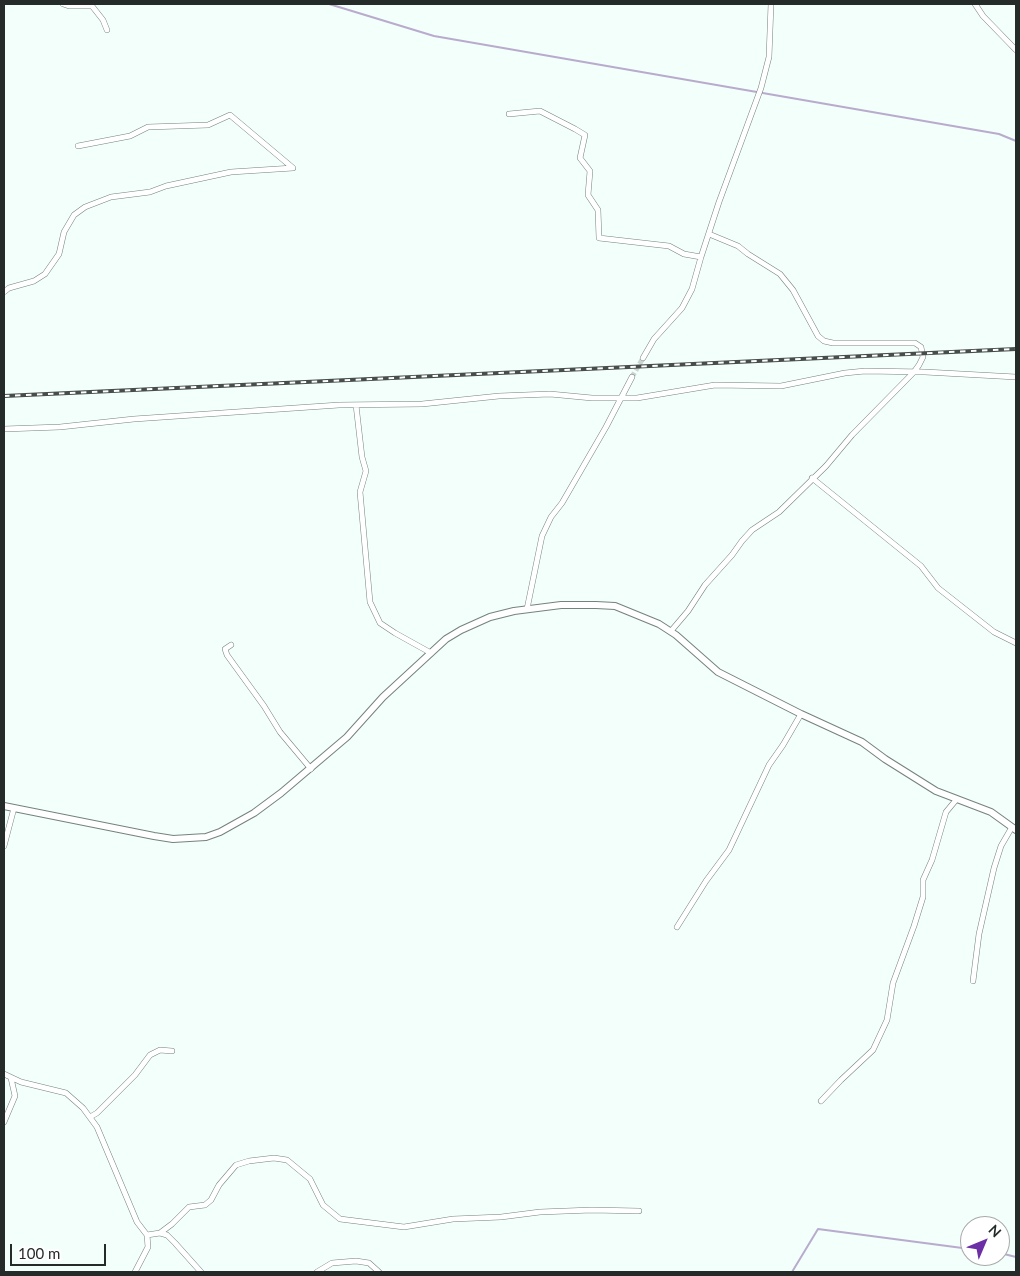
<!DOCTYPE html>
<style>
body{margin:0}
#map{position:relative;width:1020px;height:1276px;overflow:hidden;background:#f3fffa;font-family:Lato,sans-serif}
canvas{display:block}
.frame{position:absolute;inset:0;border:5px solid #252b29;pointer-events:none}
.north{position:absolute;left:960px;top:1216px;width:50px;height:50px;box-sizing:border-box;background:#fff;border:1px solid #a8aaa9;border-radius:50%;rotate:45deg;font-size:14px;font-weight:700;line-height:20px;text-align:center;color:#252b29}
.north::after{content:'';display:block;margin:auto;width:18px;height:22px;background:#6c2fa5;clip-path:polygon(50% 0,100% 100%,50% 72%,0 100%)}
.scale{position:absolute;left:10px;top:1244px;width:96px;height:22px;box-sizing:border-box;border:2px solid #252b29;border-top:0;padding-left:6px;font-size:15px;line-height:18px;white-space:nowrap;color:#252b29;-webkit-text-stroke:4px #fff;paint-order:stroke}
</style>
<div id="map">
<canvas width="1020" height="1276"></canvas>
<div class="frame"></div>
<div class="north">N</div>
<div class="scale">100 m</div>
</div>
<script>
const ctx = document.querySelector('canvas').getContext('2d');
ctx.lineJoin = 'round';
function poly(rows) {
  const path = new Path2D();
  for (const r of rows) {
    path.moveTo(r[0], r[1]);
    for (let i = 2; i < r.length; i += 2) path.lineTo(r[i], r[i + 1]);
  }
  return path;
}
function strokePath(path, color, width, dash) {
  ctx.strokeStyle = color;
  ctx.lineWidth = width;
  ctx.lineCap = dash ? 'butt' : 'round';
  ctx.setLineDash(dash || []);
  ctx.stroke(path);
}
const stream = poly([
 [329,4,434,36,999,134,1016,141],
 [1000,1253,1016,1257],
 [792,1272,818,1229,970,1249]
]);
const minorTunnel = poly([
 [632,377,643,358]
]);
const minor = poly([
 [63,4,69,6,92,6,103,20,107,30],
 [975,4,983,16,1016,50],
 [509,114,540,111,575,129,585,135,580,158,590,171,588,195,598,210,599,238,669,246,684,254,701,257],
 [4,292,9,288,34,281,45,274,59,254,64,232,74,215,85,207,111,197,150,192,166,186,231,172,293,168,230,115,208,125,148,127,130,136,78,146],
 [643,358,654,339,682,308,692,289,701,257,719,202,761,88,769,57,771,4],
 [356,405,362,457,366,471,360,492,370,602,380,623,395,633,431,653],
 [4,429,60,427,134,419,339,405,422,404,499,396,550,394,592,398,637,398,715,385,781,386,845,373,865,371,925,372,1016,377],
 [812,478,921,566,938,588,994,632,1016,643],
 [527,609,542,536,551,517,562,503,606,427,632,377],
 [671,631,688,611,705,585,732,555,742,541,752,530,779,512,826,466,852,435,914,372,919,365,923,357,921,347,915,343,833,343,824,341,818,336,793,290,780,274,748,254,738,246,709,234],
 [231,645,225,649,227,655,264,706,280,732,311,769],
 [4,846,14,808],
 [677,927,706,881,729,850,769,765,783,745,801,714],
 [973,981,979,934,994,868,1001,846,1012,827],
 [4,1074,21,1082,66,1093,83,1108,97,1127,137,1222,147,1235,148,1247,135,1272],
 [821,1101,841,1080,873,1050,887,1020,893,983,914,926,923,897,923,880,932,860,946,812,956,800],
 [90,1117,97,1113,135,1075,150,1055,160,1050,172,1051],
 [4,1122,15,1096,11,1078],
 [160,1233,172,1224,189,1207,205,1205,211,1200,219,1185,236,1165,249,1161,274,1158,287,1160,310,1179,323,1205,340,1219,404,1227,453,1219,501,1217,540,1212,592,1210,639,1211],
 [147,1235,160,1233,167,1235,175,1243,201,1272],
 [317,1272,332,1263,356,1261,369,1263,379,1272]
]);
const tertiary = poly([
 [4,806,154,836,173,839,206,837,220,832,254,813,281,793,347,737,383,697,446,639,461,630,490,617,514,611,561,605,596,605,615,606,659,624,676,635,718,672,801,714,862,742,885,759,936,791,991,812,1016,830]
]);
const rail = poly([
 [4,396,1016,349]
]);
strokePath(stream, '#b9abce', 2);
strokePath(minorTunnel, '#cad5d0', 5, [5, 2.5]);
strokePath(minor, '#75827d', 6);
strokePath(tertiary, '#75827d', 8);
strokePath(minor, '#fff', 5);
strokePath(tertiary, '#fff', 6);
strokePath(rail, '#464d4b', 4);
strokePath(rail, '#fff', 2, [5.5]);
</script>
